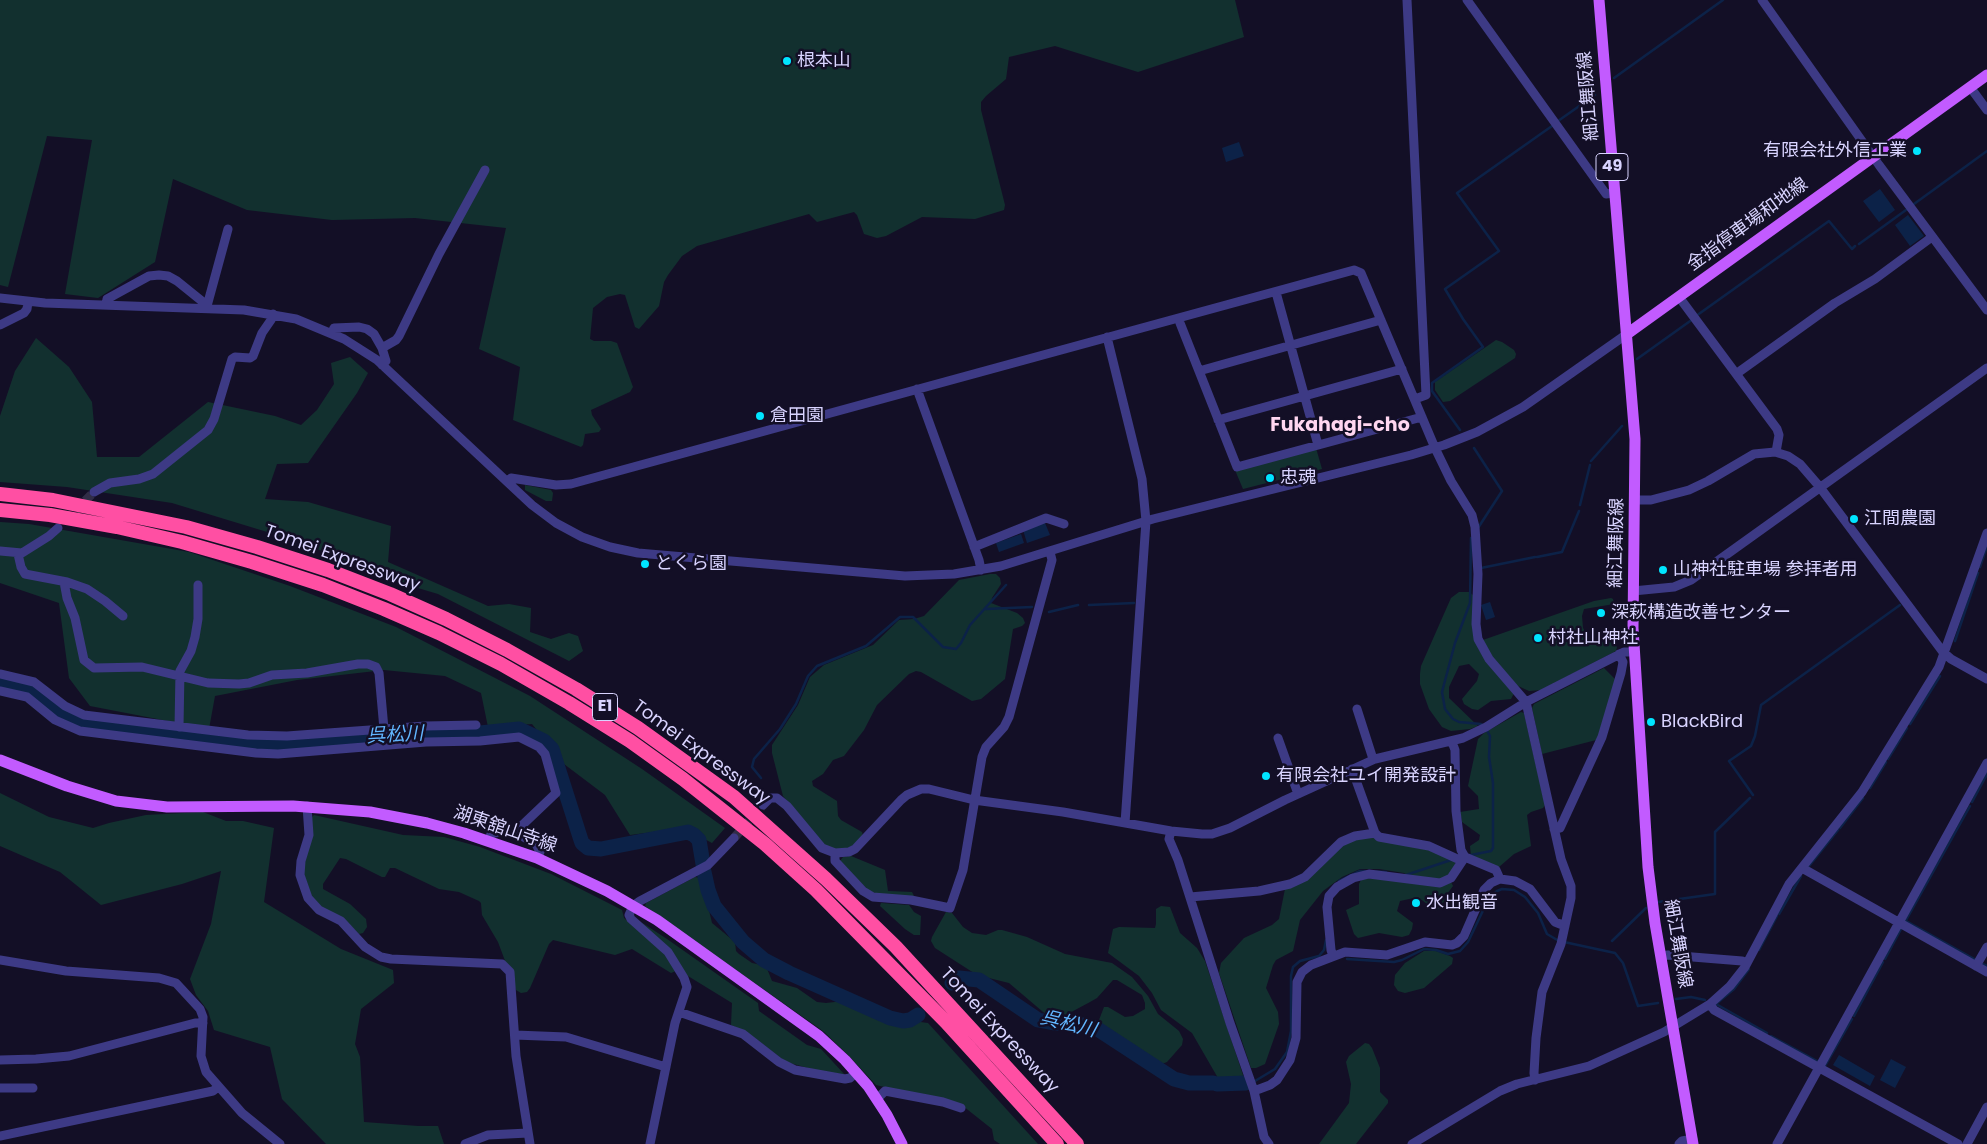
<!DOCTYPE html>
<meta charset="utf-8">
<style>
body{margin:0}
canvas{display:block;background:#130f26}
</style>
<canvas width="1987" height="1144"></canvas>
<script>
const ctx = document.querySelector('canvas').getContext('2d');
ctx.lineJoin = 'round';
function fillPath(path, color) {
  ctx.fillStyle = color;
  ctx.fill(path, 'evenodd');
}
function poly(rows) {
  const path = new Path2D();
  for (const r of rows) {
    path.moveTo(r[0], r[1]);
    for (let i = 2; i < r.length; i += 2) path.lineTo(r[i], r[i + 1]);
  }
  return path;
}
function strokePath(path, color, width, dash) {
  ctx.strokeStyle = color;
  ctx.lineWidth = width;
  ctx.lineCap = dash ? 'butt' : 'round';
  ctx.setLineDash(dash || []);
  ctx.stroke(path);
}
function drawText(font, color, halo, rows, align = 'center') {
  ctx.font = font + ' Poppins,"Noto Sans JP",sans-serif';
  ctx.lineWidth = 5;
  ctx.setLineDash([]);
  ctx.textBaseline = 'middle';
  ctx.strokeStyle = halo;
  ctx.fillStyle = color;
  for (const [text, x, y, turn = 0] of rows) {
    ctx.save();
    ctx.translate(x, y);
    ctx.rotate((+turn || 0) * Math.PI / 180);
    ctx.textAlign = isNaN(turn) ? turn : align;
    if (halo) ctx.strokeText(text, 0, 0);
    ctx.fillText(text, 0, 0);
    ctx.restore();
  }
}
const green = poly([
 [0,0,1235,0,1244,37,1138,72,1055,46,1009,57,1006,79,986,96,981,102,981,110,1005,205,1004,210,975,219,922,217,886,236,877,238,864,234,857,215,854,212,817,222,809,214,697,246,682,256,668,275,664,282,659,306,639,329,635,327,625,295,620,294,607,297,593,308,590,339,594,341,611,341,617,343,633,387,630,392,591,410,592,415,601,429,599,432,585,434,583,445,581,447,513,420,520,367,479,349,506,228,415,218,332,220,247,210,173,179,155,262,98,298,65,294,92,140,47,136,8,287,0,285],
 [36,338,69,367,92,402,97,457,139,457,208,402,275,416,301,425,317,410,334,384,331,363,350,357,368,373,357,393,308,463,277,464,265,499,308,502,391,526,388,562,488,606,509,604,531,608,530,632,551,639,569,633,578,636,583,651,569,661,438,594,391,580,300,542,172,503,67,487,0,482,0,416,15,371],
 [1496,340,1502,342,1514,350,1516,354,1515,358,1450,401,1443,402,1435,390,1435,382],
 [1316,448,1322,469,1243,489,1235,470],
 [525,485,551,490,553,493,552,501,546,501,525,490],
 [0,522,29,524,189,552,290,586,396,627,530,696,642,769,725,828,712,843,684,828,630,835,605,795,564,764,532,724,488,727,481,693,445,676,384,670,297,680,215,696,209,729,90,706,69,678,59,603,0,583],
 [990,574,996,574,1000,578,1001,584,992,598,991,603,1017,613,1023,618,1025,623,1022,626,1013,629,1005,679,981,699,972,701,921,672,916,671,909,674,877,705,864,730,844,756,833,760,823,774,812,781,813,786,837,801,838,816,841,820,862,832,863,836,858,842,847,849,836,849,824,845,783,796,772,753,772,745,798,705,810,677,824,665,873,645,899,620,914,619,924,616,959,580],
 [1459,592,1469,592,1473,595,1478,648,1486,661,1514,693,1511,699,1491,701,1478,710,1472,709,1464,704,1462,699,1477,681,1479,674,1469,664,1459,666,1449,687,1449,698,1478,726,1470,729,1451,731,1442,727,1429,709,1420,684,1420,674,1421,666,1451,598],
 [1611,598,1613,599,1614,604,1584,609,1582,616,1583,628,1586,633,1613,641,1617,647,1616,651,1541,690,1529,691,1516,685,1491,657,1483,640,1594,601],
 [1604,668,1617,681,1600,739,1542,754,1532,708,1534,704],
 [1521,712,1524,713,1545,805,1543,808,1531,812,1527,815,1531,846,1514,854,1499,867,1471,856,1470,846,1479,840,1480,835,1462,822,1460,812,1479,809,1478,796,1468,786,1478,739,1484,733],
 [0,793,49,817,93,828,109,823,146,815,203,812,226,821,243,821,274,828,264,902,341,949,393,970,394,983,361,1009,355,1044,360,1057,364,1122,418,1126,438,1126,444,1144,326,1144,282,1099,270,1047,214,1030,208,1011,196,995,190,979,211,924,221,871,182,884,101,905,60,872,0,846],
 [314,815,403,835,444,837,480,847,551,874,622,910,624,918,665,954,676,971,671,973,632,949,615,955,553,940,549,944,530,988,527,992,521,993,516,990,498,942,482,915,481,903,479,901,459,892,439,889,395,868,390,868,385,877,382,877,346,859,340,858,323,884,323,889,350,904,366,919,367,927,363,933,359,934,343,918,320,908,311,897,303,875,312,817],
 [1373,837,1428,849,1455,861,1455,868,1443,880,1410,877,1404,873,1379,869,1360,869,1342,877,1323,891,1300,920,1293,951,1276,960,1273,965,1266,988,1278,1012,1279,1024,1265,1064,1256,1068,1251,1068,1219,973,1221,963,1244,938,1272,925,1279,919,1285,889,1349,841],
 [851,856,885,870,888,891,912,892,914,896,884,896,869,891,840,861,843,857],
 [695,877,701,878,702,881,712,923,735,942,736,951,739,954,752,963,766,966,772,981,797,988,817,1002,826,1003,844,1001,852,1003,896,1023,903,1024,920,1022,928,1023,1038,1144,1000,1144,994,1140,992,1129,963,1106,876,1085,849,1056,823,1031,645,906,646,903],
 [1362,878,1451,882,1453,886,1447,894,1442,906,1436,911,1418,897,1400,901,1397,911,1413,923,1412,929,1409,935,1402,937,1379,933,1358,938,1354,934,1346,910,1359,904,1359,884],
 [881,903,909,905,914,912,921,916,920,935,914,935,905,929,880,906],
 [1161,906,1170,907,1180,933,1197,948,1205,961,1243,1075,1242,1080,1225,1081,1218,1078,1192,1033,1161,1010,1152,993,1139,976,1108,953,1113,929,1119,927,1155,928,1156,924,1156,909],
 [946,912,952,913,963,927,972,933,986,935,998,930,1002,930,1027,937,1065,954,1112,963,1132,977,1148,996,1158,1014,1179,1031,1183,1039,1182,1045,1167,1062,1159,1065,1099,1026,1099,1020,1104,1007,1108,1007,1125,1017,1133,1016,1145,1009,1145,1003,1142,995,1117,980,1113,980,1097,998,1090,1002,1062,1017,1049,1017,1009,983,977,975,935,948,931,941,932,937],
 [641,922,667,939,758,1003,759,1011,807,1045,821,1049,845,1075,823,1072,786,1062,751,1035,731,1025,732,1003,688,976],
 [1424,951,1436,951,1450,956,1453,958,1452,964,1424,988,1405,993,1398,991,1394,985,1395,975,1405,963],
 [1365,1043,1369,1044,1372,1048,1380,1068,1380,1092,1388,1100,1388,1103,1356,1144,1319,1144,1349,1103,1351,1084,1346,1062,1349,1056]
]);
const water = poly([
 [1239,142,1244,156,1226,162,1222,148],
 [1880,189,1895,210,1879,222,1863,201],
 [1908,215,1924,236,1910,246,1895,225],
 [1045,523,1050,535,1027,543,1023,530],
 [1021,534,1024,543,999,552,996,543],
 [1490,602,1495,617,1486,620,1481,605],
 [1839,1055,1875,1076,1870,1086,1833,1065],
 [1891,1059,1906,1067,1895,1088,1880,1080]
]);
const stream = poly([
 [1614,78,1723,0],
 [1558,121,1595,95],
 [1914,204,1987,151],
 [1859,244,1906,210],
 [1696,316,1829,221,1852,249,1855,246],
 [1637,359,1693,319],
 [1460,430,1432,391,1432,383,1483,347,1463,319,1445,289,1499,251,1457,193,1552,126],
 [1474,448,1502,491,1478,528],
 [1591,461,1622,426],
 [1580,505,1590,465],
 [1537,557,1562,552,1579,511],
 [1980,567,1987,546],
 [1481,568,1535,557],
 [1089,605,1134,603],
 [986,609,1032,607],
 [1049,612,1078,605],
 [1955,641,1978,573],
 [1910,724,1940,676],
 [1888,759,1907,728],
 [761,778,752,767,754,759,780,729,796,704,808,676,817,666,866,646,900,617,913,617,943,647,956,649,961,643,970,625,1006,585],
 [1870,788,1886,762],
 [1753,795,1729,761,1751,746,1755,736,1761,705,1900,605],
 [1972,802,1987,774],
 [1840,828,1863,798],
 [1471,855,1491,851,1493,848,1493,783,1489,757,1490,736,1485,727,1481,724,1459,722,1453,719,1445,709,1442,692,1455,643,1470,603,1471,538],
 [1809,866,1838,830],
 [1406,875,1451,860],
 [1339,881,1360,871,1386,872],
 [1658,902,1715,894,1715,832,1750,798],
 [1779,914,1801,876],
 [1906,921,1976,960],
 [1905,922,1970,806],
 [1612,941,1646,908],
 [1564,942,1615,953,1623,963,1638,1006,1658,1003],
 [1759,950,1777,916],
 [1347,959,1394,962,1402,960,1424,949,1436,950,1448,954,1460,951,1468,942,1489,898,1497,891,1502,889,1514,890,1525,897,1538,913,1547,934,1559,941],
 [1885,959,1901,929],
 [1981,963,1987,966],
 [1749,969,1734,989,1716,1004,1767,1033],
 [1676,999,1691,997,1705,1000],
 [1854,1016,1883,962],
 [1771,1036,1817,1061],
 [1825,1066,1852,1019],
 [1255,1081,1275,1069,1287,1052,1291,1031,1291,976,1293,967,1300,961,1319,956,1324,950,1326,940]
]);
const river = poly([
 [0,682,30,689,60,713,82,723,257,745,288,745,426,734,480,733,519,729,544,741,552,749,580,837,582,843,588,848,601,849,688,832,694,835,699,840,703,864],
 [704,872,708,890,714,906,743,942,764,960,789,973,890,1018,903,1021,910,1020,918,1015],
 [952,983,959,978,979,980,1038,1020,1054,1023,1078,1024,1096,1028,1174,1079,1189,1083,1213,1083],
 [1217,1084,1246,1083]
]);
const minorTunnel = poly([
 [66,520,94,492],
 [734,838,763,805]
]);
const minor = poly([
 [1407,0,1426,395,1415,399],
 [1467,0,1606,194,1614,193],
 [1762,0,1879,165,1987,310],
 [1970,87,1987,110],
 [1277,296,1318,445],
 [1679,297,1777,429,1779,435,1776,452],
 [0,298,45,303,244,310,296,319,344,339,377,360,532,505,556,523,582,537,610,547,638,553,905,576,954,574,1001,566,1153,519,1411,455,1444,445,1477,432,1523,407,1627,334],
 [106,305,107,299,149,276,159,275,168,276,177,281,203,302,207,302],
 [207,306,228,229],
 [1180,323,1237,467,1422,417],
 [0,325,24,313,27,309,28,302],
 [332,333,334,328,359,327,367,329,374,334,382,348,386,361,382,365],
 [1107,337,1142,479,1146,521,1125,823],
 [382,348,396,340,399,336,439,254,485,170],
 [1199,371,1381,320],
 [1736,374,1835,303,1875,279,1932,237],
 [917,389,979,560,981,570],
 [1218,420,1402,369],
 [508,482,511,478,556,485,571,484,1354,270,1361,273,1435,448,1451,481,1472,515,1475,527,1478,574,1476,624,1478,639,1489,659,1526,702,1561,859,1571,886,1571,898,1561,944,1542,992,1536,1038,1534,1073,1535,1080],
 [94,492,110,483,139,479,153,474,208,430,214,419,232,359,235,357,250,358,253,356,262,333,271,320,273,314],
 [1635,500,1651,500,1689,490,1708,481,1754,454,1775,452,1788,456,1800,464,1819,486,1943,652,1951,659,1987,679],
 [974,547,1046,518,1064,524],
 [0,551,22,553,49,536,58,528],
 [18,554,21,567,25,574,67,582,87,589,105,601,123,616],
 [64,582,67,598,75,618,84,660,94,668,142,667,208,683,239,684,249,683,272,675,307,673,358,664,368,664,376,667,379,673,384,729],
 [1633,591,1674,587,1691,580,1987,368],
 [0,674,34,682,65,706,84,715,248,735,287,736,425,726,476,725],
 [0,691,27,697,55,720,80,731,256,753,278,754,426,742,480,741,519,737,539,747,545,754,556,793,515,832],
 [1357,709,1373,759],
 [179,727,180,671,191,651,195,637,198,619,198,585],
 [1278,738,1298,794],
 [1452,742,1455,750,1456,811,1461,850,1465,857,1496,870,1500,879],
 [1352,769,1375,833,1379,837,1429,846,1462,861],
 [763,805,770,798,777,798,787,806,822,848,835,853,849,852,855,849,901,800,907,795,921,789,929,789,974,800,1063,812,1171,831,1202,834,1212,834,1230,828,1285,800,1375,759,1463,738,1486,727,1526,702,1624,652,1634,652],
 [307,806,309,835,301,861,300,875,308,898,319,910,341,921,365,947,381,957,391,959,502,964,510,972,516,1056,530,1144],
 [1554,829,1560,828,1602,737,1621,673,1623,662,1619,654],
 [1171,831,1169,839,1178,860,1230,1023,1254,1091,1264,1137,1269,1144],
 [489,840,491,834,499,832,515,832,536,844,540,852,537,858],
 [835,853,835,861,863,891,873,897,911,900,950,908,963,870,982,757,986,747,1004,727,1009,717,1052,560,1050,552],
 [1802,868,1987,972],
 [1190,897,1259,891,1290,884,1305,877,1341,842,1355,836,1375,833],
 [1333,956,1331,950,1327,907,1329,896,1337,887,1353,878,1369,874,1440,883,1451,878,1465,857],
 [1661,956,1668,955,1742,961,1747,963],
 [0,960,66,971,159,978,176,983,200,1009,203,1017,201,1056,206,1072,242,1113,280,1144],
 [1976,966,1987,947],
 [1710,1004,1714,1010,1958,1144],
 [679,1012,743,1034,779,1062,795,1070,845,1079,850,1078,857,1072],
 [515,1035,566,1037,666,1067],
 [0,1060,36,1059,69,1056,195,1023,203,1023],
 [0,1088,33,1088],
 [1254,1091,1270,1085,1277,1080,1290,1060,1296,1038,1297,982,1302,972,1311,965,1345,952,1387,955,1425,942,1452,945,1457,943,1464,936,1484,890,1491,883,1500,879,1515,881,1530,889,1555,922,1565,926],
 [877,1099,885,1091,943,1102,961,1108],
 [0,1136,213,1091,218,1087],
 [465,1144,488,1135,528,1133],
 [650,1144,675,1023,687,987,684,978,668,952,631,919,629,915,633,906,640,901,708,865,734,838],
 [1412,1144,1500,1091,1517,1084,1589,1066,1664,1032,1710,1004,1730,986,1745,967,1789,884,1862,792,1939,667,1987,533],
 [1679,1144,1682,1141,1693,1139],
 [1777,1144,1987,763],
 [1967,1144,1987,1107]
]);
const major = poly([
 [1599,0,1635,439,1633,628,1648,867,1655,923,1693,1144],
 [1627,334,1987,75],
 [0,760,67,786,116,801,167,807,293,806,370,812,427,823,464,833,537,858,607,891,657,920,819,1036,845,1060,868,1086,887,1115,902,1144]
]);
const highway = poly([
 [0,494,53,500,186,527,257,547,328,570,390,594,446,619,507,650,576,689,638,728,734,797,826,879,896,947,1077,1144],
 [0,510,50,515,117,527,182,542,252,562,323,585,384,609,439,633,501,664,569,703,630,741,683,779,765,844,816,890,946,1022,1057,1144]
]);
const markers = [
 [787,61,5,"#00e5ff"],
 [1917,151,5,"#00e5ff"],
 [760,416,5,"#00e5ff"],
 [1270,478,5,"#00e5ff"],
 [1854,519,5,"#00e5ff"],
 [645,564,5,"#00e5ff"],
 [1663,570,5,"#00e5ff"],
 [1601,613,5,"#00e5ff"],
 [1538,638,5,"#00e5ff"],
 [1651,722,5,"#00e5ff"],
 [1266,776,5,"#00e5ff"],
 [1416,903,5,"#00e5ff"]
];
const shields = [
 [1612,167,32],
 [605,707,25]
];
const shieldNames = [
 ["49",1612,167],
 ["E1",605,707]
];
const poiNames = [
 ["根本山",797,61],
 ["有限会社外信工業",1907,151,"right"],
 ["倉田園",770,416],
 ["忠魂",1280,478],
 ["江間農園",1864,519],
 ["とくら園",655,564],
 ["山神社駐車場 参拝者用",1673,570],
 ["深萩構造改善センター",1611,613],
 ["村社山神社",1548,638],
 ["BlackBird",1661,722],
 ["有限会社ユイ開発設計",1276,776],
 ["水出観音",1426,903]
];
const streetNames = [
 ["細江舞阪線",1589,96,-95],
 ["金指停車場和地線",1748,225,-36],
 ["細江舞阪線",1617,543,-89],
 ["Tomei Expressway",342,559,20],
 ["Tomei Expressway",701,753,36],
 ["湖東舘山寺線",505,830,19],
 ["細江舞阪線",1677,944,80],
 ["Tomei Expressway",999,1031,47]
];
const neighbourhoodNames = [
 ["Fukahagi-cho",1340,426]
];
const waterNames = [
 ["呉松川",395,736,-3],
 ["呉松川",1068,1025,14]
];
fillPath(green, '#12302f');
fillPath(water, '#0c2248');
strokePath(stream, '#0c2248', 2.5);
strokePath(river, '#0c2248', 15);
strokePath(minorTunnel, '#312d47', 9, [9, 4.5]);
strokePath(minor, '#3d3a85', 9);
strokePath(major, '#c25bff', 11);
strokePath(highway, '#ff4fa3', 14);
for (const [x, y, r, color] of markers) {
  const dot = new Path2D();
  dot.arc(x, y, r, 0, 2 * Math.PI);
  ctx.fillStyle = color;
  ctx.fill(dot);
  strokePath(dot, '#130f26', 2);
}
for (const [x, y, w] of shields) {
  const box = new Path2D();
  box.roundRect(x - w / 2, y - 13.5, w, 27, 4);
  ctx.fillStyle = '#130f26';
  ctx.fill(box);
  strokePath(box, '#d9d4ff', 1);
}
drawText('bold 16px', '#d9d4ff', null, shieldNames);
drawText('18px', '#d9d4ff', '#130f26', poiNames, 'left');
drawText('18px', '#d9d4ff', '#130f26', streetNames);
drawText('bold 19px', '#ffd6f0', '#130f26', neighbourhoodNames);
drawText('italic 19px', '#62b6ff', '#130f26', waterNames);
</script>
